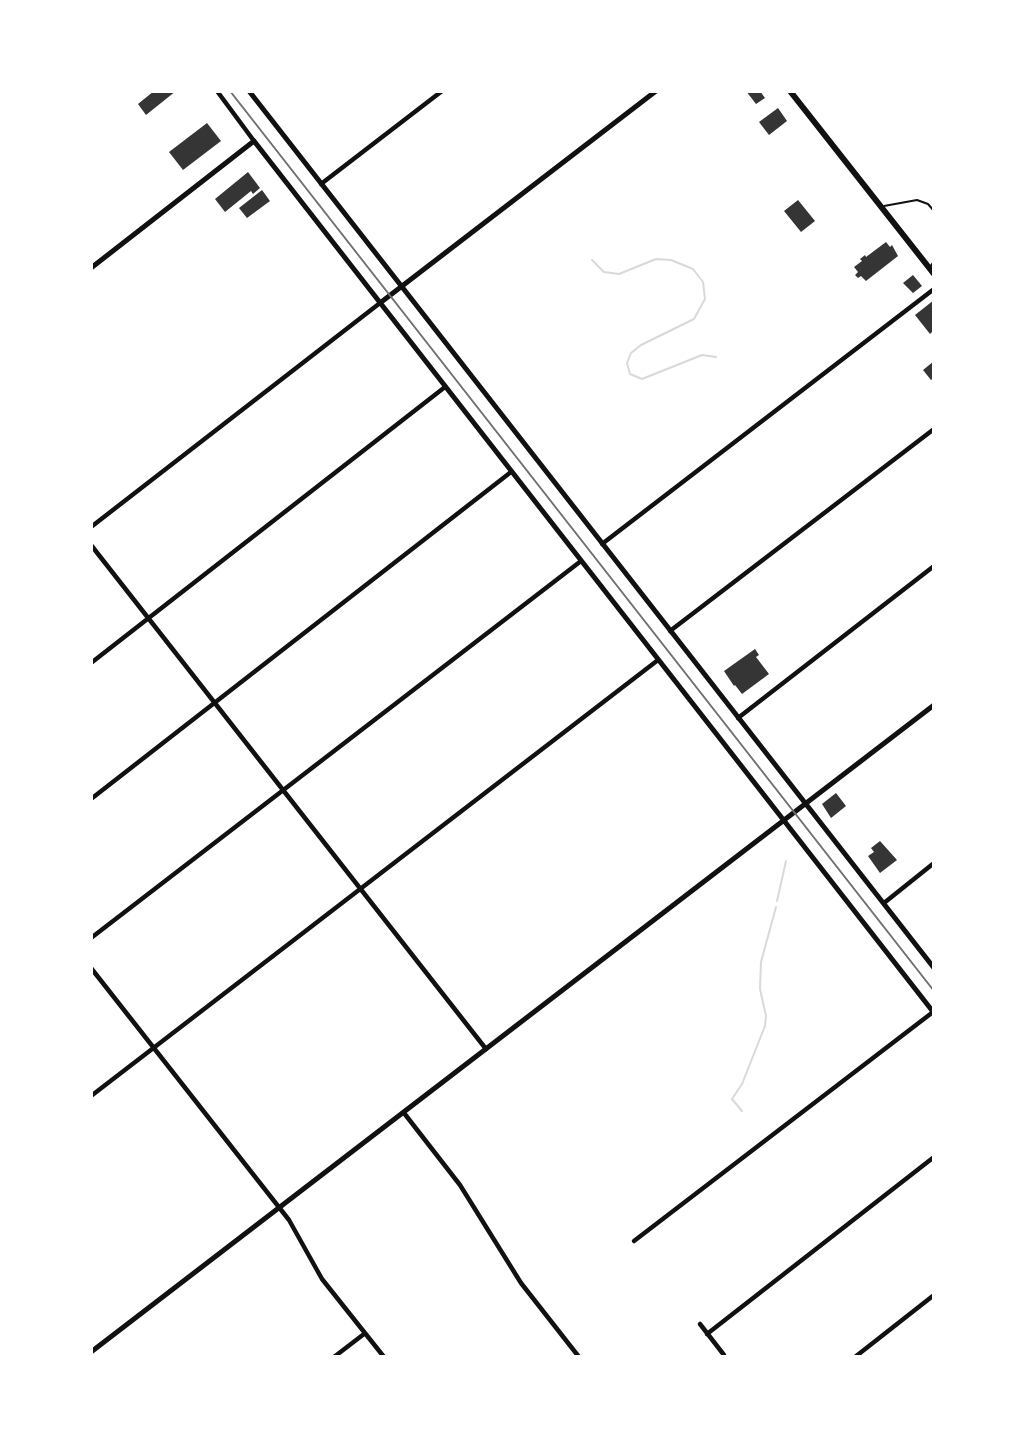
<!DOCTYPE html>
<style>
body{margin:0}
#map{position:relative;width:1025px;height:1448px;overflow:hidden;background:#fff;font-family:"Sofia Sans Condensed",sans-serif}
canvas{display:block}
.frame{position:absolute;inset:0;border:93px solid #fff;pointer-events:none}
</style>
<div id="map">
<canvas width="1025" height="1448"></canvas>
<div class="frame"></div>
</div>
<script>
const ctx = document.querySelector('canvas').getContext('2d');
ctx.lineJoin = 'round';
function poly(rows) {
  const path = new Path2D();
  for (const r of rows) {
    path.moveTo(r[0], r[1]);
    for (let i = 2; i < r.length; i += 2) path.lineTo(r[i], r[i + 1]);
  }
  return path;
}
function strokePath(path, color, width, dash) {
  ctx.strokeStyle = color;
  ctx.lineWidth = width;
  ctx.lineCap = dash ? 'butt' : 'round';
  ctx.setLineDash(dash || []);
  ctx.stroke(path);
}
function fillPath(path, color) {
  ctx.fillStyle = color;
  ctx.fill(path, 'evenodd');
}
const stream = poly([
 [592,260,604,272,619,274,656,259,671,260,693,269,703,282,705,299,694,319,641,345,631,353,627,363,630,374,642,379,702,355,716,357],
 [777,901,786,861],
 [742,1111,732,1099,742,1084,765,1026,766,1016,760,989,761,962,776,907]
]);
const building = poly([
 [154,91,176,91,146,115,138,104],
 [746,91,760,91,765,98,756,104],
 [778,108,787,121,769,135,759,122],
 [207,123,221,141,183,170,169,152],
 [248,172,260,188,253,194,251,191,225,212,215,199],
 [262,190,270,201,247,218,239,208],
 [798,200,815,221,801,232,784,211],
 [886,242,890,247,892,245,898,256,866,281,861,276,858,278,855,275,858,272,854,267,862,261,860,259,865,255,866,257],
 [913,275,922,286,913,293,903,283],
 [934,300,934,330,930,334,915,315],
 [934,361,934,378,931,380,923,370],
 [755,649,759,655,756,657,769,674,742,694,735,685,734,686,724,671],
 [836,793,846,806,831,818,822,804],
 [880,841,897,860,880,873,868,856,874,852,871,848]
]);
const service = poly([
 [884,206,917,200,928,204,934,211],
 [930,267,934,261]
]);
const minor = poly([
 [217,91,254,141],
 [321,184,442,91],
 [91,527,380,303],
 [602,544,934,289],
 [91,545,486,1049],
 [670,631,934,429],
 [91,663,445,387],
 [738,718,934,566],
 [91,799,511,472],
 [884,903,934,863],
 [91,938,581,561],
 [91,968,289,1220,322,1279,384,1357],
 [91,1096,658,660],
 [404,1113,460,1185,521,1283,579,1357],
 [634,1241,933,1012],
 [700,1324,724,1355],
 [707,1334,934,1157],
 [334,1357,364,1334],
 [855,1357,934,1295]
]);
const tertiary = poly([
 [249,91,934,968],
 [91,268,254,141,934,1013],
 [380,303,656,91],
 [91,1352,934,705]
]);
const primary = poly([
 [790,91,934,274]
]);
const rail = poly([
 [230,91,934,991]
]);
strokePath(stream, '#d9d9d9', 2);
fillPath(building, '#353535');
strokePath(service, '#111', 2);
strokePath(minor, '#111', 4.5);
strokePath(tertiary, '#111', 5);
strokePath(primary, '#111', 6);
strokePath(rail, '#707070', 2);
</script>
